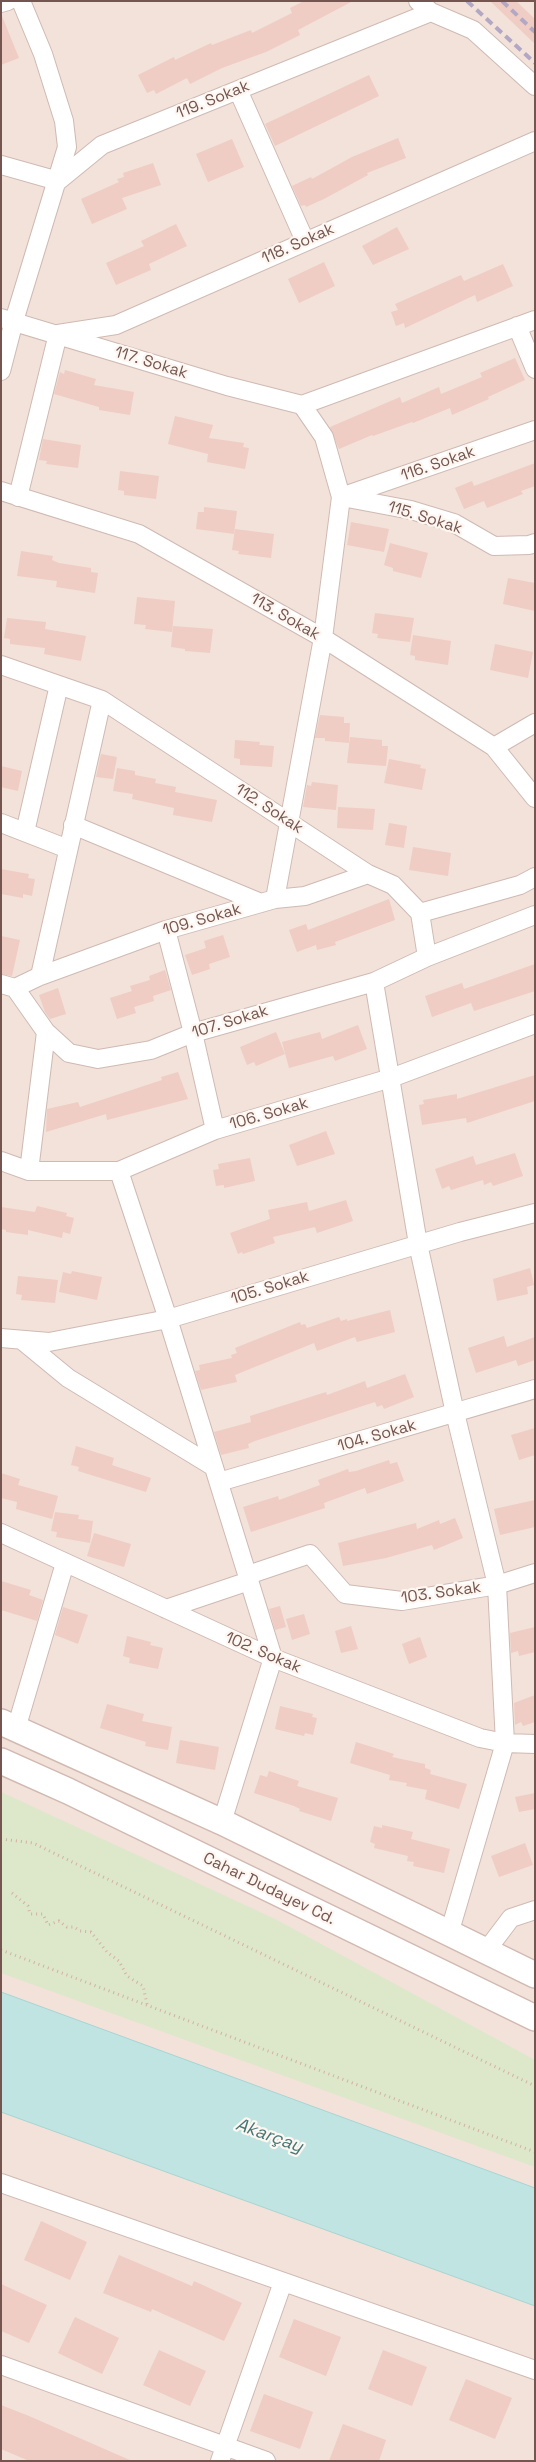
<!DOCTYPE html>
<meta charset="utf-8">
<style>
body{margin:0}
#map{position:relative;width:536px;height:2462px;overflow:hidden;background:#fbf1ea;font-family:"Space Grotesk",sans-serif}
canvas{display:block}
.frame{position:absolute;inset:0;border:2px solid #74554f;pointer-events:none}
</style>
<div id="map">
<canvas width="536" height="2462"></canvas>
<div class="frame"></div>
</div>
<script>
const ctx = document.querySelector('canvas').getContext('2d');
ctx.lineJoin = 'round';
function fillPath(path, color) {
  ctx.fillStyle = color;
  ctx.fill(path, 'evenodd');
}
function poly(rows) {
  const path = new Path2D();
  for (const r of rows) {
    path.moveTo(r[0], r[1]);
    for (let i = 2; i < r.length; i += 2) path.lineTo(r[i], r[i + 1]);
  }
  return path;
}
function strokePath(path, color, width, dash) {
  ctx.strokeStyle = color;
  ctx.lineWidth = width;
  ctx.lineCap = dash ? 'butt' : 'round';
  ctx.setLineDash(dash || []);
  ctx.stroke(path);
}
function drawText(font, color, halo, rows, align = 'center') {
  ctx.font = font + ' "Space Grotesk",sans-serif';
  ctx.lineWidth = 4.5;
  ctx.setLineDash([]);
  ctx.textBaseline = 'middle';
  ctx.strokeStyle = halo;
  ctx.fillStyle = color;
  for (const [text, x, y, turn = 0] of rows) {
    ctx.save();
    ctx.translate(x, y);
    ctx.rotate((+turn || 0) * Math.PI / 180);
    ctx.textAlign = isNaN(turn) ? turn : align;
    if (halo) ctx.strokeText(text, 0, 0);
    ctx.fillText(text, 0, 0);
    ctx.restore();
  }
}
const residential = poly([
 [1,1,535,1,535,2461,1,2461]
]);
const green = poly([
 [1,1792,275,1919,535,2060,535,2167,1,1973]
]);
const water = poly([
 [1,1992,535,2188,535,2306,1,2112,1,1992]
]);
const building = poly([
 [304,1,353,1,298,30,300,35,266,52,222,68,190,84,187,78,156,94,154,90,147,93,138,75,174,57,175,60,211,43,212,45,251,30,252,33,292,13,290,8],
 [490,1,516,1,535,19,535,44],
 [2,16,19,58,1,65,1,17],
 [369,75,379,96,275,146,265,124],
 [398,138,406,158,367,173,368,175,324,199,306,207,305,205,301,206,292,186,311,177,312,179,352,157],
 [232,139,244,167,208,182,196,154],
 [153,163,161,185,122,198,127,209,92,224,81,199,119,182,117,179,124,177,123,173],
 [176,224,187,246,149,264,151,270,116,285,106,263,144,246,141,241],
 [397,227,409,249,373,265,362,246],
 [324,262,335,286,299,303,288,279],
 [503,264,513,286,477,302,475,295,405,328,404,323,396,326,391,312,398,310,395,304,461,275,464,281],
 [515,358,525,380,488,397,489,399,452,415,450,408,413,423,412,422,373,436,372,435,339,449,338,447,330,427,400,397,402,403,439,387,441,394,482,377,480,373],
 [65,370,96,379,94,385,134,392,130,415,99,410,99,407,54,394,60,372,64,374],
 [175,416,213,425,209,438,244,443,243,447,249,448,245,469,207,462,208,454,168,444],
 [43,439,81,445,78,468,46,464,47,461,39,460],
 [535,463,535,486,521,491,523,494,487,508,484,501,464,509,455,488,472,481,474,486],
 [120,471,159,476,156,499,124,495,124,491,118,490],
 [204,507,237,511,234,534,196,529,198,512,204,512],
 [351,522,389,529,384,552,347,545],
 [235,529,274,534,271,558,238,554,239,551,232,550],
 [390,543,428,553,421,578,393,571,393,568,384,565],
 [21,551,53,556,52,560,59,563,91,568,91,572,98,573,95,593,56,587,57,581,17,576],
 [508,578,535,583,535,611,503,604],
 [137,597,175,601,172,632,145,629,146,625,134,624],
 [375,613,414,618,410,642,377,638,378,634,372,633],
 [7,618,46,622,45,629,86,636,81,661,44,654,45,648,10,644,10,639,4,638],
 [173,626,213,629,210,653,185,651,185,649,171,647],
 [413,635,451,641,448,665,415,660,415,656,410,655],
 [495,644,533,652,528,678,490,670],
 [320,715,344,717,344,723,350,723,349,743,325,741,325,738,315,738],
 [350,737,382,740,382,746,388,746,386,766,347,763],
 [235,740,260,742,259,745,274,746,272,767,240,765,240,759,234,758],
 [101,754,117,757,113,779,96,777],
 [389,759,421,765,420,768,426,769,422,790,384,783],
 [1,766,22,771,18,791,1,787],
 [117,768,135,771,135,775,156,779,155,783,176,787,175,792,217,800,212,822,173,815,174,808,132,799,133,794,113,791],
 [312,782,338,785,336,810,303,807,307,785,311,786],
 [338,807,375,809,373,830,337,828],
 [389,823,407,826,404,848,385,845],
 [413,847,451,853,448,876,409,870],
 [1,869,29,874,28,878,35,879,32,896,23,894,23,898,1,894],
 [389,899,395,920,335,942,336,945,317,950,316,945,297,952,289,930,306,924,308,930],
 [223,935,230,957,209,964,210,969,192,975,185,955,206,948,204,941],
 [1,936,20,940,12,976,1,974],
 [535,964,535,991,474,1011,471,1003,432,1017,425,996,462,983,464,989],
 [165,970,171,990,153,996,154,1001,134,1007,136,1013,117,1019,110,998,132,991,130,986,150,980,149,976],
 [58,988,66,1014,50,1019,45,1012,39,995],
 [358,1025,367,1049,335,1061,333,1056,289,1068,282,1042,320,1032,322,1039],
 [276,1032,285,1054,256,1066,254,1062,247,1065,240,1047],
 [178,1072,188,1099,107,1120,106,1114,46,1132,47,1109,78,1102,80,1107,162,1080,161,1077],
 [535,1075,535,1101,467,1123,466,1118,422,1125,419,1105,424,1104,423,1100,457,1094,457,1099],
 [326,1131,335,1154,297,1166,289,1145],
 [515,1153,523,1176,493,1186,491,1182,484,1185,483,1180,451,1190,449,1186,442,1189,435,1169,473,1156,476,1165],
 [250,1158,255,1181,224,1188,224,1185,216,1186,213,1170,219,1169,218,1164],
 [346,1200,353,1221,317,1233,315,1227,273,1237,275,1243,243,1254,242,1252,238,1254,230,1233,270,1219,268,1210,307,1202,309,1211],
 [37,1206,67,1213,66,1216,74,1218,70,1234,63,1232,62,1238,28,1230,28,1235,6,1232,6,1230,1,1229,1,1207,35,1212],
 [530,1268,534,1285,527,1287,528,1294,497,1301,493,1279],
 [72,1271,102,1277,97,1300,59,1292,63,1272,71,1274],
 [18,1276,58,1280,55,1303,21,1300,22,1295,16,1294],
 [390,1310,395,1332,357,1342,355,1337,317,1351,314,1343,235,1375,237,1382,201,1390,195,1371,200,1370,199,1365,232,1358,231,1355,237,1353,235,1348,300,1322,301,1325,305,1324,307,1328,339,1317,341,1321,347,1319,347,1321],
 [504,1336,507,1347,535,1337,535,1360,518,1366,516,1360,476,1373,468,1348],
 [405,1374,414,1397,384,1409,382,1405,377,1407,375,1402,255,1441,248,1444,249,1448,221,1455,214,1432,251,1422,250,1416,326,1392,327,1395,365,1381,367,1388],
 [535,1428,535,1455,519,1460,511,1435],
 [76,1446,114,1458,112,1465,151,1478,146,1492,78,1471,79,1467,71,1465],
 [389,1460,390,1464,397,1462,404,1481,367,1494,365,1488,324,1503,325,1508,251,1532,243,1507,278,1496,279,1500,320,1485,318,1480,348,1469,349,1472,356,1471],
 [1,1473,20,1479,18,1485,58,1496,52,1519,16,1509,17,1502,1,1498],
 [535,1500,535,1527,500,1535,494,1509],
 [55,1512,79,1515,78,1519,93,1521,90,1543,56,1537,57,1532,51,1531],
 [455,1518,463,1538,434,1550,432,1545,386,1558,343,1566,338,1543,416,1523,417,1529,439,1520,440,1524],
 [94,1533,131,1544,124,1567,87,1556],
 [1,1581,31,1590,29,1595,43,1600,37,1621,1,1610],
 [280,1606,286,1627,275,1630,269,1609],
 [63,1607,88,1615,78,1644,55,1635],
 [304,1614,310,1634,292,1640,286,1619],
 [351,1626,358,1649,341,1653,335,1631],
 [535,1627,535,1652,519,1656,518,1651,511,1653,510,1633],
 [127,1636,151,1642,150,1645,163,1648,158,1669,129,1663,130,1658,123,1656],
 [420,1637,427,1657,409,1664,402,1644],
 [535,1695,535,1722,523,1726,521,1722,515,1725,514,1703],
 [107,1704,144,1714,142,1721,172,1727,168,1750,145,1746,146,1742,100,1728],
 [280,1706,313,1714,312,1717,317,1718,313,1735,305,1733,304,1736,275,1729],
 [180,1740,219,1747,215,1770,176,1763],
 [356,1742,394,1754,392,1757,425,1764,425,1768,431,1770,430,1774,467,1784,459,1809,425,1799,427,1790,406,1786,407,1783,389,1780,390,1775,350,1763],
 [269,1771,299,1781,297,1786,338,1798,331,1821,299,1811,300,1809,294,1806,254,1793,260,1775,267,1777],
 [535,1793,535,1809,519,1812,515,1797],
 [382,1825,413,1832,411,1839,450,1849,444,1873,413,1866,414,1862,407,1861,408,1856,374,1848,375,1844,370,1842,374,1826,382,1828],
 [525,1843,533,1865,499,1877,491,1856],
 [41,2221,87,2242,70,2280,24,2260],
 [119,2255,192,2286,194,2281,242,2303,224,2341,152,2309,151,2312,103,2293],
 [1,2284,47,2305,29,2343,1,2331],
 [75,2317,119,2338,102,2374,58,2353],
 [294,2319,341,2337,326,2376,279,2357],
 [159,2350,206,2371,190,2406,143,2385],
 [383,2350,427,2367,412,2406,368,2389],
 [466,2379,512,2398,495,2439,449,2420],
 [264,2394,313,2412,300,2449,250,2431],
 [1,2405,29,2416,132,2461,29,2461,1,2449],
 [343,2424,386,2440,379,2461,329,2461]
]);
const path = poly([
 [1,1839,33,1843,535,2086],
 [12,1893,28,1906,30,1914,43,1914,48,1925,59,1921,67,1927,74,1927,80,1931,91,1932,107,1952,119,1961,127,1976,143,1986,147,2004],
 [1,1950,535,2152]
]);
const street = poly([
 [418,1,431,12,473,30,535,86],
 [1,3,8,1],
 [238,90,305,241],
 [1,165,58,181,102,145,431,12],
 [1,318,227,386,302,405,324,437,341,497,323,638,275,899],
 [517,326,535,369],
 [1,371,14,321,67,147,64,121,43,54,21,1],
 [302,405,535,320],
 [1,491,139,534,323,638,494,747,535,798],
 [18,497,58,334,116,325,535,141],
 [341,497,535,430],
 [342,497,411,510,454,523,494,546,529,545,535,543],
 [1,665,102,700,368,874,393,885,420,913],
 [494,747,535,723],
 [1,823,68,849],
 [73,825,261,903],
 [25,832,59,685],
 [420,913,520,885,535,877],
 [166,930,193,1033,215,1130],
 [427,957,535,915],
 [40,976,102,700],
 [374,982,418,1244,455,1413,497,1585,505,1743,449,1934],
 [1,984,15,988,40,976,166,930,275,899,305,896,368,874],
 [15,988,46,1032,69,1053,98,1059,151,1050,193,1033,374,982,427,957,420,913],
 [1,1161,29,1171,119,1171,215,1130,391,1078,535,1024],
 [29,1171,46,1032],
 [119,1171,168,1319,273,1658,222,1822],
 [1,1338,49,1342,168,1319,460,1232,535,1213],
 [23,1341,68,1378,214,1467],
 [219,1482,535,1389],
 [1,1533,273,1658,480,1738,505,1743,535,1744],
 [248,1575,310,1554,345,1594,402,1601,497,1585,535,1573],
 [166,1609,249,1581],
 [16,1729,65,1563],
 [486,1951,511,1918,535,1910],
 [1,2183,535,2370],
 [1,2365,266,2461],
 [220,2461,283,2282]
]);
const secondary = poly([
 [1,1722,222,1822,535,1975],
 [1,1761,68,1791,535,2018]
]);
const rail = poly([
 [467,1,535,63],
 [502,1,535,32]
]);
const streetNames = [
 ["119. Sokak",213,100,-22],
 ["118. Sokak",298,244,-24],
 ["117. Sokak",151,363,17],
 ["116. Sokak",438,464,-19],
 ["115. Sokak",425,518,17],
 ["113. Sokak",285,617,30],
 ["112. Sokak",269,809,33],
 ["109. Sokak",202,920,-16],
 ["107. Sokak",230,1022,-17],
 ["106. Sokak",269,1114,-16],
 ["105. Sokak",270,1288,-17],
 ["104. Sokak",377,1436,-16],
 ["103. Sokak",441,1593,-8],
 ["102. Sokak",263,1653,23],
 ["Cahar Dudayev Cd.",269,1889,26]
];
const waterNames = [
 ["Akarçay",269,2136,20]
];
fillPath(residential, '#f2e2d9');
fillPath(green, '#dce8c9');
fillPath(water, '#c0e4e2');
strokePath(water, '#a7d5d3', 1);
fillPath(building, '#efcdc4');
strokePath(street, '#cfbab3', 20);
strokePath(secondary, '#d1b9b1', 28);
strokePath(path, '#d4afa7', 3, [1, 4]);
strokePath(street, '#fff', 18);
strokePath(secondary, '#fff', 25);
strokePath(rail, '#b2a8c5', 4, [8, 5]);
drawText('16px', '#74554f', '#fef6f1', streetNames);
drawText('italic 18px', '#437876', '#fef6f1', waterNames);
</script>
